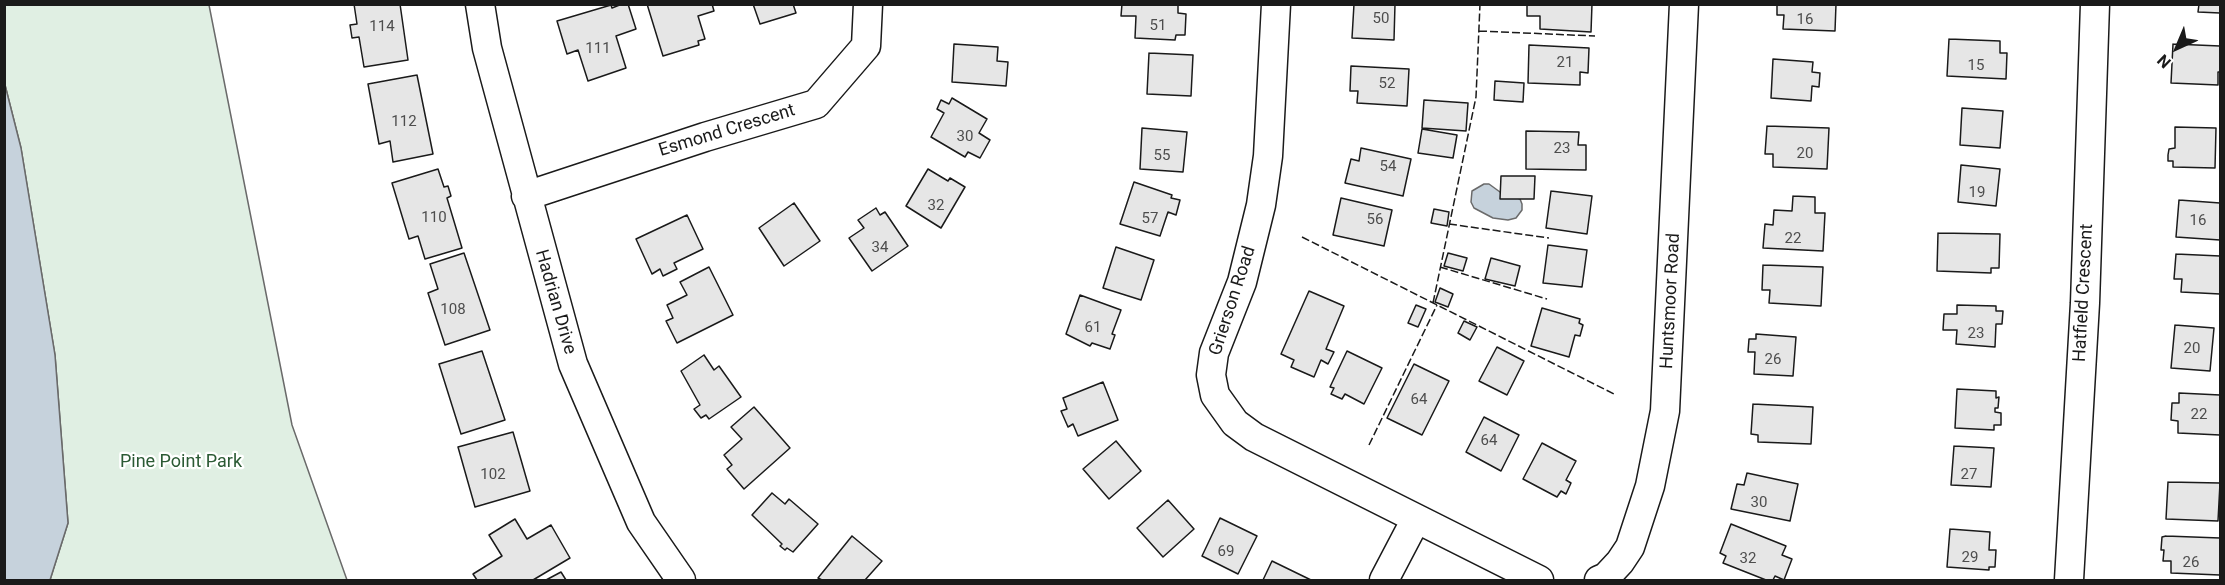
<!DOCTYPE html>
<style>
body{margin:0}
#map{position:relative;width:2225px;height:585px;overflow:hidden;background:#fff;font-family:Roboto,sans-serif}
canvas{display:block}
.frame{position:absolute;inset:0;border:6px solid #1a1a1a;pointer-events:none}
.north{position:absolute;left:2147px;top:18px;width:60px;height:60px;-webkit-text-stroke:4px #fff;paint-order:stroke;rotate:224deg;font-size:16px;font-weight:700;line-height:24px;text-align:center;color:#1a1a1a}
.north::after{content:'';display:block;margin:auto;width:21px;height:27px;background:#1a1a1a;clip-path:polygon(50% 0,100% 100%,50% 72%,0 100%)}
</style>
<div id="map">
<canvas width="2225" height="585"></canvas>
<div class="frame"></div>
<div class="north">N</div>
</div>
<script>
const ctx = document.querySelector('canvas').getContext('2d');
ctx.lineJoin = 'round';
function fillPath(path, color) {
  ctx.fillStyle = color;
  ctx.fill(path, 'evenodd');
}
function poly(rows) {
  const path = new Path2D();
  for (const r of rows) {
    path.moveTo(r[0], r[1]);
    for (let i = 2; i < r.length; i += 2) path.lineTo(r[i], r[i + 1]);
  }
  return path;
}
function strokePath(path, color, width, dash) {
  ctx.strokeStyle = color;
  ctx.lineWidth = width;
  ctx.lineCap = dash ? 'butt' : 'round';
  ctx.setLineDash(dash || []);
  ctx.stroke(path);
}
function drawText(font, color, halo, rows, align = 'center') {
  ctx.font = font + ' Roboto,sans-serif';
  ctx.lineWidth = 4.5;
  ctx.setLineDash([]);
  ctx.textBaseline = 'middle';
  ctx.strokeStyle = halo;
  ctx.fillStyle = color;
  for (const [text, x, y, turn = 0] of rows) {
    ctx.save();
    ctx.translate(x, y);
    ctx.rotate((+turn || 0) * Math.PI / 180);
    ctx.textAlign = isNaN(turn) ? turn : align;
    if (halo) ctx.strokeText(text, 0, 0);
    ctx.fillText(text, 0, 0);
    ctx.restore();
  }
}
const green = poly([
 [4,5,209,5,292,425,347,580,50,580,68,523,55,355,21,148,5,85,4,5]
]);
const water = poly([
 [5,85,21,148,55,355,68,523,50,580,5,580,5,85],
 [1484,184,1489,184,1500,192,1520,199,1522,204,1522,210,1516,218,1508,220,1493,218,1474,208,1471,202,1472,191,1484,184]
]);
const building = poly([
 [354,4,400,4,408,60,364,67,359,37,352,38,350,25,357,24,354,4],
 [622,4,628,4,636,29,616,36,626,68,588,81,578,50,567,54,557,21,611,5,612,8,622,4],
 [647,4,712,4,714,11,698,16,705,39,698,41,699,45,663,56,647,4],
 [753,4,793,4,796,13,760,24,753,4],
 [1122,4,1178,4,1178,13,1186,14,1185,35,1176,35,1175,40,1135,38,1136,16,1121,16,1122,4],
 [1354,4,1395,4,1394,40,1352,38,1354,4],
 [1527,4,1592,4,1591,32,1540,29,1540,16,1527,16,1527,4],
 [1777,4,1836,4,1835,31,1783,29,1784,15,1777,15,1777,4],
 [2199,4,2220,4,2220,13,2198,12,2199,4],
 [1949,39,2000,41,2000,53,2007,53,2006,79,1947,76,1949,39],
 [954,44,998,47,997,61,1008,62,1006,86,952,82,954,44],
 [2173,44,2220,46,2220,72,2218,72,2218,85,2171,83,2173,44],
 [1529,45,1589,48,1588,73,1580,72,1580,85,1528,83,1529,45],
 [1149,53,1193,55,1191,96,1147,94,1149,53],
 [1773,59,1813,62,1812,72,1820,73,1819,87,1812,86,1811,101,1771,98,1773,59],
 [1351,66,1409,69,1407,106,1357,103,1358,91,1350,91,1351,66],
 [417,75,433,154,393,162,390,141,379,144,368,84,417,75],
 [1495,81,1524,83,1523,102,1494,100,1495,81],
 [952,98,987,119,979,133,990,140,980,158,968,152,965,157,931,137,944,113,937,109,941,100,949,104,952,98],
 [1424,100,1468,103,1466,131,1422,128,1424,100],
 [1962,108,2003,111,2000,148,1960,145,1962,108],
 [1767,126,1829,128,1827,169,1773,167,1773,154,1765,154,1767,126],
 [2175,127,2216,128,2215,168,2173,167,2173,161,2168,161,2168,155,2169,149,2175,148,2175,127],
 [1142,128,1187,132,1183,172,1140,169,1142,128],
 [1422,129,1457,135,1453,158,1418,153,1422,129],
 [1526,131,1579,132,1578,145,1586,145,1586,170,1526,169,1526,131],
 [1361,148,1411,159,1403,196,1345,183,1351,159,1359,161,1361,148],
 [1961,165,2000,169,1996,206,1958,202,1961,165],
 [438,169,444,187,448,186,451,196,447,198,462,248,425,259,418,236,409,239,392,183,438,169],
 [928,169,948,181,950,178,965,187,941,228,906,206,928,169],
 [1501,176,1535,176,1534,199,1500,199,1501,176],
 [1134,182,1172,195,1171,198,1180,200,1176,215,1168,212,1160,236,1120,224,1134,182],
 [1551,191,1592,196,1587,234,1546,228,1551,191],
 [1793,196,1815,197,1815,213,1825,213,1823,251,1763,248,1765,224,1773,225,1774,210,1792,211,1793,196],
 [1341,198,1392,210,1384,246,1333,235,1341,198],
 [2179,200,2220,203,2220,240,2176,237,2179,200],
 [794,203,820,241,784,266,759,228,794,203],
 [876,208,880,215,885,212,908,246,872,271,849,238,864,228,858,220,876,208],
 [1434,209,1449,212,1447,226,1431,223,1434,209],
 [687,215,703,249,674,263,677,269,663,276,660,269,652,274,636,239,687,215],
 [1938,233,2000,234,1999,268,1991,268,1991,273,1937,271,1938,233],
 [1548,245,1587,250,1582,287,1543,283,1548,245],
 [1116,247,1154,260,1141,300,1103,288,1116,247],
 [464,253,490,330,445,345,428,293,438,289,430,264,464,253],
 [1448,253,1467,258,1463,271,1444,266,1448,253],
 [2176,254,2220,256,2220,294,2181,292,2182,279,2174,279,2176,254],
 [1491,258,1520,266,1515,286,1485,279,1491,258],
 [1763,265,1823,267,1821,306,1769,303,1770,290,1762,290,1763,265],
 [709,267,733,315,677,343,666,321,673,318,667,305,687,295,680,282,709,267],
 [1440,288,1453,294,1448,307,1435,302,1440,288],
 [1309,291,1344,306,1326,349,1334,352,1328,364,1321,360,1314,377,1291,367,1294,360,1281,354,1309,291],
 [1080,295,1121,310,1112,334,1115,335,1110,349,1092,343,1090,346,1066,334,1080,295],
 [1416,305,1426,309,1418,327,1408,323,1416,305],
 [1957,305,1996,306,1996,311,2003,311,2002,324,1996,324,1995,347,1956,344,1957,330,1943,330,1944,314,1957,314,1957,305],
 [1542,308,1580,319,1579,323,1583,325,1580,336,1575,335,1569,357,1531,346,1542,308],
 [1464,321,1477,327,1470,340,1458,333,1464,321],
 [2175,325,2214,328,2210,371,2171,368,2175,325],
 [1756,334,1796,337,1793,376,1754,374,1755,352,1748,352,1749,339,1756,339,1756,334],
 [1497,347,1524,361,1507,395,1479,381,1497,347],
 [482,351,505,420,461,434,439,364,482,351],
 [1347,351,1382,368,1364,404,1345,394,1342,399,1331,394,1334,388,1330,387,1347,351],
 [704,355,714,370,719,366,741,397,709,419,706,415,701,418,694,409,700,405,681,371,704,355],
 [1414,364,1449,381,1422,435,1387,418,1414,364],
 [1103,382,1118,420,1078,436,1073,424,1068,427,1061,411,1067,409,1063,398,1103,382],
 [1957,389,1996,391,1996,398,1999,397,1998,408,1995,408,1995,412,2001,413,2001,425,1994,425,1994,430,1955,428,1957,389],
 [2179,393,2220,395,2220,435,2178,433,2178,421,2171,420,2172,403,2179,403,2179,393],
 [1753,404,1813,407,1811,444,1758,442,1758,435,1751,434,1753,404],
 [754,407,790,448,744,489,727,469,732,465,724,455,742,439,731,427,754,407],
 [1484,417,1519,435,1501,471,1466,452,1484,417],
 [513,432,530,491,475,507,458,447,513,432],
 [1116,441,1141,471,1109,499,1083,469,1116,441],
 [1542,443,1576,461,1566,480,1571,483,1566,494,1561,491,1557,497,1523,479,1542,443],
 [1954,446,1994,448,1991,487,1951,485,1954,446],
 [1747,473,1798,484,1790,521,1731,509,1737,484,1744,485,1747,473],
 [2168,482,2220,483,2218,521,2166,519,2168,482],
 [772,493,785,504,789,499,818,524,793,552,787,548,785,550,780,546,782,544,752,515,772,493],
 [1168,500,1194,529,1163,557,1137,528,1168,500],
 [1220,518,1257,536,1238,574,1202,556,1220,518],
 [515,519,527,539,551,525,570,558,533,580,477,580,473,574,502,556,489,535,515,519],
 [1731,524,1786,546,1782,555,1792,559,1784,580,1775,576,1773,580,1766,580,1723,563,1726,556,1720,553,1731,524],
 [1950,529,1990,532,1989,550,1996,550,1995,567,1989,567,1989,570,1947,567,1950,529],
 [852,536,882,561,865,580,822,580,818,578,852,536],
 [2166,536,2220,538,2220,575,2171,573,2171,561,2163,561,2164,550,2161,550,2162,537,2166,536],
 [1272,561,1311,580,1263,580,1272,561],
 [561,572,566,580,546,580,561,572]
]);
const minor = poly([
 [480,4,487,48,573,364,641,522,681,580],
 [1276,4,1268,156,1261,205,1242,282,1214,353,1211,375,1215,395,1235,423,1254,437,1539,580],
 [526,196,705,137,816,104,866,46,868,4],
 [1384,580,1416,519],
 [1599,580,1606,577,1620,562,1630,547,1650,486,1665,411,1684,4],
 [2069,580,2085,303,2095,4]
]);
const fence = poly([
 [1479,31,1595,36],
 [1449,224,1549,238],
 [1302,237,1616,395],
 [1440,267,1547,299],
 [1433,303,1476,97,1480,4],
 [1369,445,1437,305]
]);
const numberNames = [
 ["50",1381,19],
 ["16",1805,20],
 ["51",1158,26],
 ["114",382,27],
 ["111",598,49],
 ["21",1565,63],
 ["15",1976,66],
 ["52",1387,84],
 ["112",404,122],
 ["30",965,137],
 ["23",1562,149],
 ["20",1805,154],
 ["55",1162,156],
 ["54",1388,167],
 ["19",1977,193],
 ["32",936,206],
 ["110",434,218],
 ["57",1150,219],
 ["56",1375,220],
 ["16",2198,221],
 ["22",1793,239],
 ["34",880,248],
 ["108",453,310],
 ["61",1093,328],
 ["23",1976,334],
 ["20",2192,349],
 ["26",1773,360],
 ["64",1419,400],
 ["22",2199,415],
 ["64",1489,441],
 ["102",493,475],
 ["27",1969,475],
 ["30",1759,503],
 ["69",1226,552],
 ["29",1970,558],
 ["32",1748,559],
 ["26",2191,563]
];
const streetNames = [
 ["Esmond Crescent",727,131,-17],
 ["Hatfield Crescent",2084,293,-87],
 ["Grierson Road",1233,301,-72],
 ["Huntsmoor Road",1671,301,-87],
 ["Hadrian Drive",555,302,74]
];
const parkNames = [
 ["Pine Point Park",181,462]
];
fillPath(green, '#e0efe3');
strokePath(green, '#6a6a6a', 1.5);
fillPath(water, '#c6d2dc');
strokePath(water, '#6a6a6a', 1.5);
fillPath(building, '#e6e6e6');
strokePath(building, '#1a1a1a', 1.5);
strokePath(minor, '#1a1a1a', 31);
strokePath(minor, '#fff', 28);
strokePath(fence, '#1a1a1a', 1.5, [8, 3]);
drawText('15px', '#4d4d4d', null, numberNames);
drawText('18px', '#1a1a1a', '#fff', streetNames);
drawText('18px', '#2b5a34', '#fff', parkNames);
</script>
